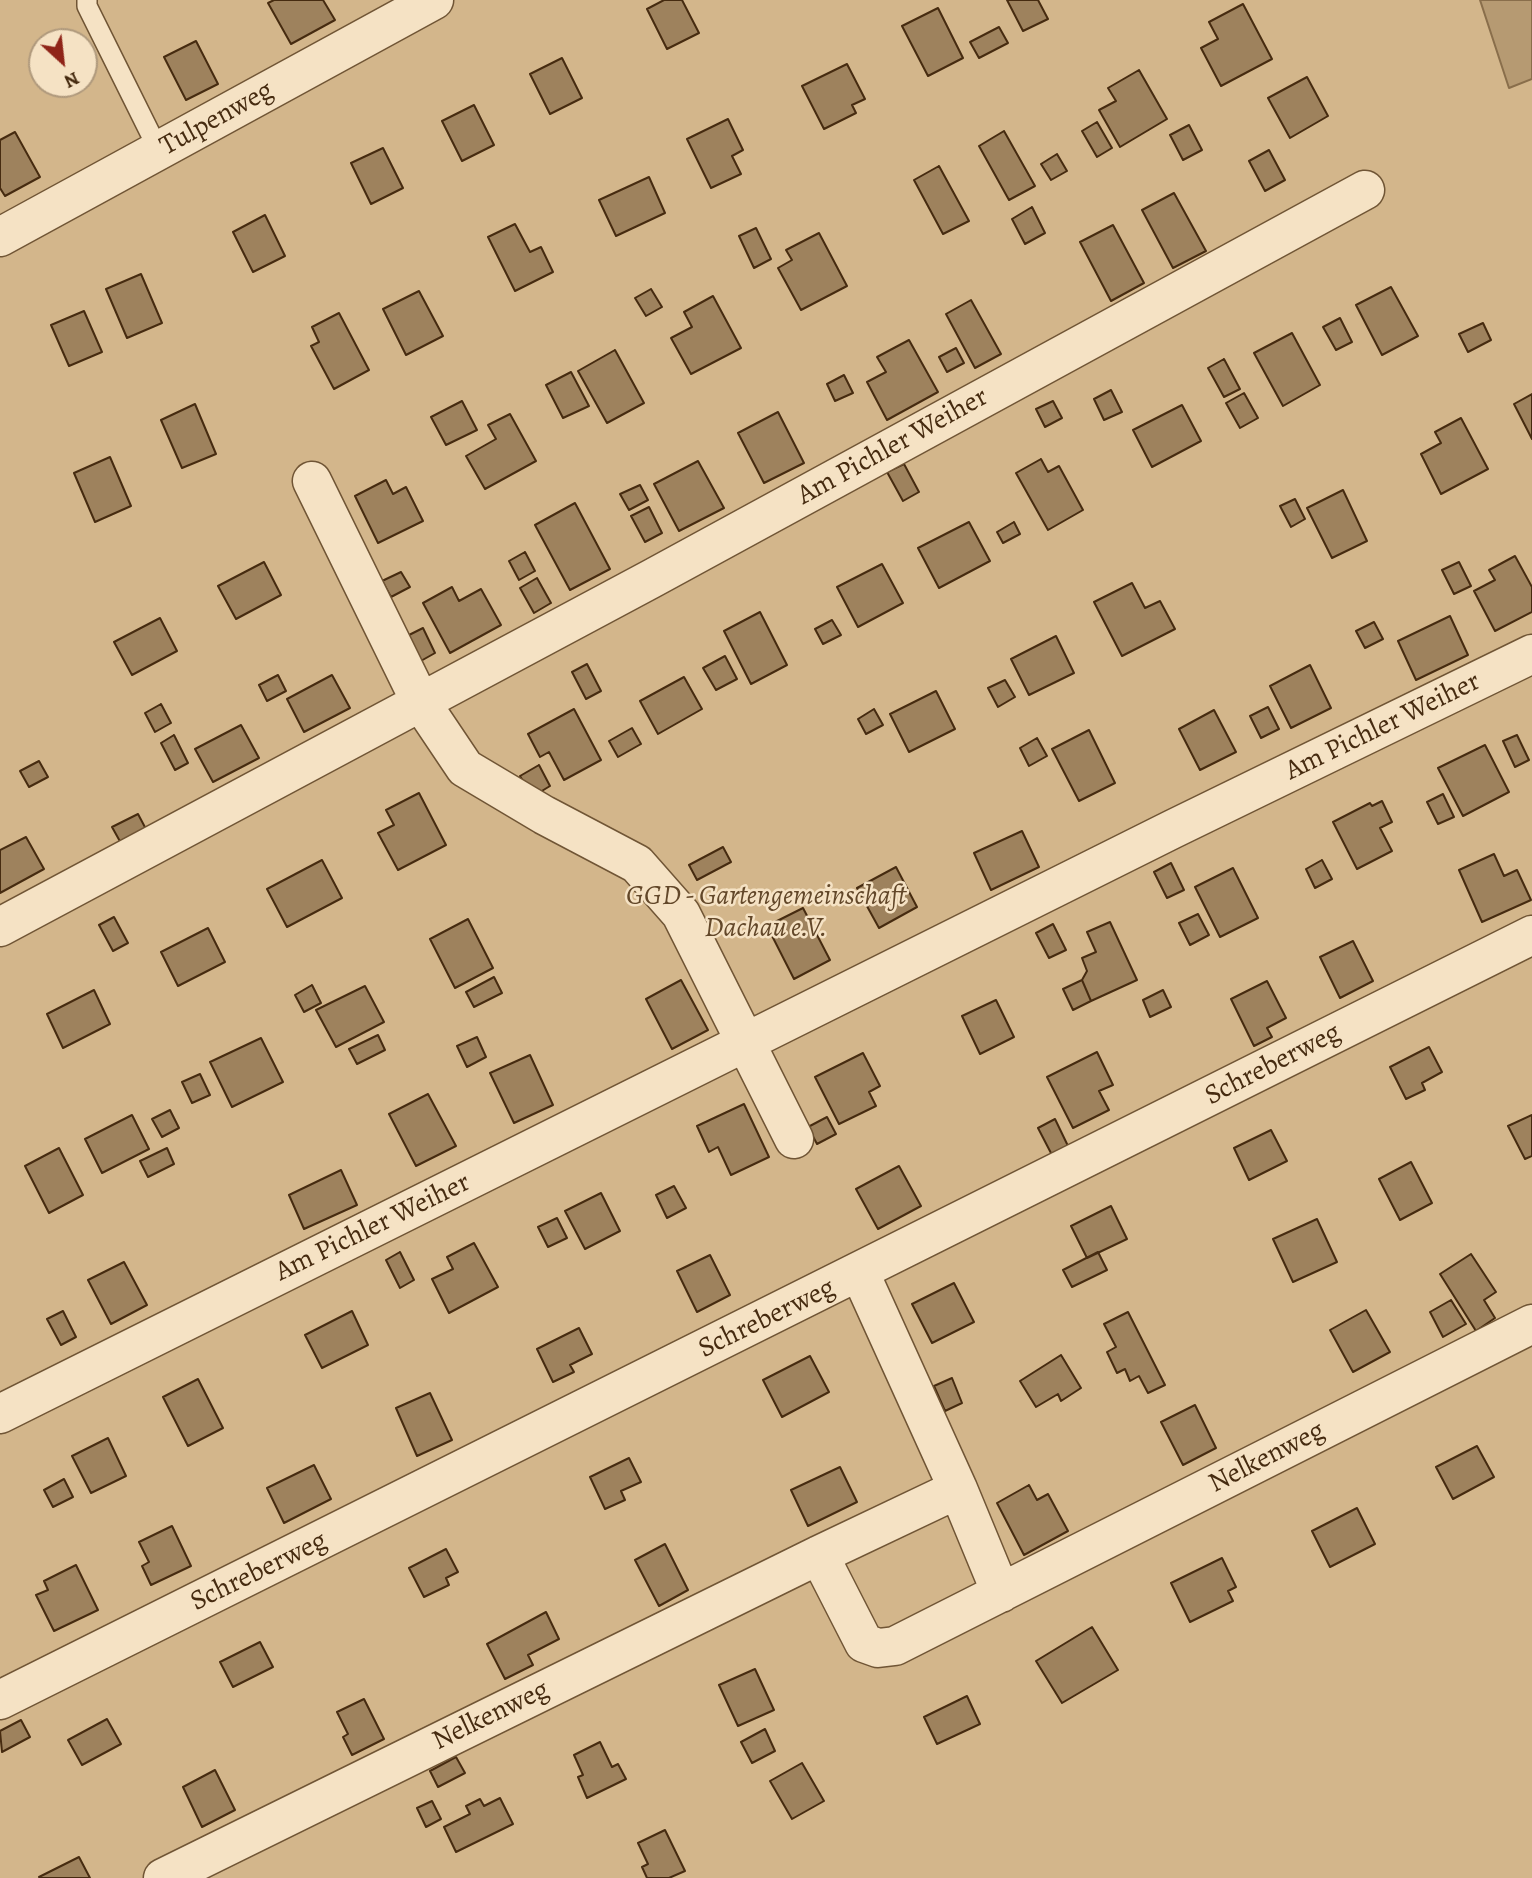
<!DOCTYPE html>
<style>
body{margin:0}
#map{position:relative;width:1532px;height:1878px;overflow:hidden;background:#f0d3a4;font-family:Alegreya,serif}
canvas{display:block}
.north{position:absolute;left:28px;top:28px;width:70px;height:70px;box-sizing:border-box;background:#f5e2c4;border:2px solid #af997c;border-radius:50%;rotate:153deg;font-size:19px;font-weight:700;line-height:28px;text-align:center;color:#462b10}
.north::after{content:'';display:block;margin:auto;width:24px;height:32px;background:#8f2418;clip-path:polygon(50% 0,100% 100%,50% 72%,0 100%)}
</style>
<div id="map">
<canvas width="1532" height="1878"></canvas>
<div class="north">N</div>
</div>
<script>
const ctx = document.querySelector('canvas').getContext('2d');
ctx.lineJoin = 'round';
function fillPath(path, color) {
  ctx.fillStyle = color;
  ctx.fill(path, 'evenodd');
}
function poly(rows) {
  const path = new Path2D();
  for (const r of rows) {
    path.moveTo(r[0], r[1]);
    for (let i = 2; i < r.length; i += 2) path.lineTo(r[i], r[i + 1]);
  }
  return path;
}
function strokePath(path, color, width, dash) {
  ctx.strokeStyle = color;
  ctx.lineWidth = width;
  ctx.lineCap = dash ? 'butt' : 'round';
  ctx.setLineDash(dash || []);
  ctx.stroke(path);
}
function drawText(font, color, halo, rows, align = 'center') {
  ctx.font = font + ' Alegreya,serif';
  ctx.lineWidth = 5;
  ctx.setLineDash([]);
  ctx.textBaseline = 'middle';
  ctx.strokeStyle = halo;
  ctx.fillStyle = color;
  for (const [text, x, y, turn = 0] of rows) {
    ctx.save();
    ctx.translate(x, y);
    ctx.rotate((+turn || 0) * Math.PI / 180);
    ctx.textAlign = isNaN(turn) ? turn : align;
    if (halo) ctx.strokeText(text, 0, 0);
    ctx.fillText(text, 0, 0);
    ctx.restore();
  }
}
const green = poly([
 [0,0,1480,0,1509,88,1532,79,1532,1878,0,1878],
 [42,42,84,42,84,84,42,84]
]);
const water = poly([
 [1480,0,1532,0,1532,79,1509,88,1480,0]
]);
const building = poly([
 [274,0,323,0,335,20,291,44,268,3,274,0],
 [664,0,682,0,699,33,667,49,647,9,664,0],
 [1007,0,1038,0,1048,19,1023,31,1007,0],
 [1243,4,1272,59,1221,86,1201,48,1218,39,1209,22,1243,4],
 [938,8,963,58,928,76,902,26,938,8],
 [999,27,1008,43,979,58,970,42,999,27],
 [196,41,218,84,186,100,164,57,196,41],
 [562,58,582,98,550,114,530,74,562,58],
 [847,64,865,99,852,105,856,113,824,129,802,86,847,64],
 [1139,70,1167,119,1120,147,1099,110,1116,101,1108,88,1139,70],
 [1307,77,1328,116,1290,138,1268,98,1307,77],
 [474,105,494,145,462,161,442,121,474,105],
 [728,119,743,150,732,156,741,174,711,188,687,139,728,119],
 [1097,122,1112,148,1097,157,1082,131,1097,122],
 [1189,125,1202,150,1183,160,1170,135,1189,125],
 [1004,131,1035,186,1009,200,979,146,1004,131],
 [15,132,40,177,5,196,0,188,0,140,15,132],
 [383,148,403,188,371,204,351,163,383,148],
 [1269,150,1285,180,1265,191,1249,161,1269,150],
 [1057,154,1067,171,1051,180,1041,164,1057,154],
 [939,166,969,221,943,234,914,180,939,166],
 [649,177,665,213,616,236,599,200,649,177],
 [1174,193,1206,251,1173,268,1142,210,1174,193],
 [1032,207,1045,233,1025,244,1012,219,1032,207],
 [265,215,285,256,253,272,233,232,265,215],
 [515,224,530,252,541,247,553,272,515,291,488,237,515,224],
 [1113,225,1144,283,1111,301,1080,242,1113,225],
 [756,228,771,259,754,268,739,236,756,228],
 [819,233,847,286,801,310,778,268,792,260,786,250,819,233],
 [141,274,162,323,127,338,106,289,141,274],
 [1391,287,1418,336,1382,355,1356,305,1391,287],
 [651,289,662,307,646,316,635,298,651,289],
 [419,291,443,336,406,355,383,309,419,291],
 [713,296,741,348,691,374,671,338,692,327,684,312,713,296],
 [971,300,1001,354,975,368,946,314,971,300],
 [84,311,102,352,69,366,51,325,84,311],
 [339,313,369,370,334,389,311,346,319,342,312,327,339,313],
 [1340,318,1352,342,1336,350,1323,327,1340,318],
 [1483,323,1491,340,1468,352,1459,334,1483,323],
 [1292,333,1320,385,1283,406,1254,353,1292,333],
 [909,340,938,392,887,420,867,382,886,372,877,357,909,340],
 [956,348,964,363,947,372,939,357,956,348],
 [615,350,644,403,607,423,578,371,615,350],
 [1224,359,1240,389,1224,397,1208,368,1224,359],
 [571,372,589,406,563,418,546,385,571,372],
 [844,375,853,393,835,401,827,384,844,375],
 [1111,390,1122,412,1104,420,1094,399,1111,390],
 [1244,393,1258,418,1240,428,1226,403,1244,393],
 [1532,394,1532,439,1514,404,1532,394],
 [462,401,477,430,446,445,431,417,462,401],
 [1053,401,1062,418,1045,427,1036,409,1053,401],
 [195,404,216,454,182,468,161,420,195,404],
 [1182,405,1201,441,1152,467,1133,430,1182,405],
 [778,412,804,463,764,483,738,433,778,412],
 [510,414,536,461,485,489,466,456,496,439,488,425,510,414],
 [1461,418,1488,469,1441,494,1421,454,1441,443,1435,432,1461,418],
 [110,457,131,506,95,522,74,473,110,457],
 [1041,459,1048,472,1059,466,1083,510,1048,530,1016,473,1041,459],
 [698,461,724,508,679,531,654,484,698,461],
 [904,464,919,492,903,501,887,472,904,464],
 [386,480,393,494,406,487,423,521,378,543,355,496,386,480],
 [640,485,648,500,629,510,620,494,640,485],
 [1343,490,1367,541,1332,558,1307,508,1343,490],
 [1295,499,1305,519,1291,527,1280,506,1295,499],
 [575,503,610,569,570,590,535,525,575,503],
 [649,507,662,533,645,542,631,516,649,507],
 [969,522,990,561,939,588,918,548,969,522],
 [1014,522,1020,534,1003,543,997,532,1014,522],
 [525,552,535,571,519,580,509,561,525,552],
 [1515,556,1532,587,1532,612,1495,631,1474,591,1495,580,1489,570,1515,556],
 [264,562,281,595,236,619,218,586,264,562],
 [1459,562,1471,586,1454,594,1442,570,1459,562],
 [882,564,903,603,858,627,837,587,882,564],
 [401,572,410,587,391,597,382,581,401,572],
 [537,578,551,603,534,613,520,588,537,578],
 [1132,583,1145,608,1160,601,1175,629,1122,656,1094,602,1132,583],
 [452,587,459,601,481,589,501,625,450,653,423,603,452,587],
 [760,612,787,665,751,684,724,631,760,612],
 [1450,616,1468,655,1416,680,1398,641,1450,616],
 [160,618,177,651,132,675,114,642,160,618],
 [832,620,841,635,823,644,815,629,832,620],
 [1374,622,1383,639,1365,648,1356,631,1374,622],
 [423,628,435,653,419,662,405,637,423,628],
 [1056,636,1074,673,1029,695,1011,659,1056,636],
 [725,656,737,679,716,690,703,668,725,656],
 [587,664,601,691,586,699,572,672,587,664],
 [1310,665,1331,708,1291,728,1270,686,1310,665],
 [278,675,286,691,267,701,259,685,278,675],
 [332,675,350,708,304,732,287,699,332,675],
 [684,677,702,709,658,734,640,701,684,677],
 [1005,680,1015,697,998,707,988,688,1005,680],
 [936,691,955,729,909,752,890,714,936,691],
 [161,704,171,723,155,732,145,713,161,704],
 [1268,707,1279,729,1261,738,1250,716,1268,707],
 [574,709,601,760,564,780,549,752,540,757,528,734,574,709],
 [874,709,883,725,866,734,858,719,874,709],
 [1214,710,1236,752,1200,770,1179,729,1214,710],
 [241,725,259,758,213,782,195,749,241,725],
 [632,728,641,744,618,757,609,741,632,728],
 [1089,730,1115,783,1079,801,1052,749,1089,730],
 [174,735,188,763,175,770,161,743,174,735],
 [1517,735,1529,760,1515,767,1503,741,1517,735],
 [1037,738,1047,756,1029,766,1020,748,1037,738],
 [1485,745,1509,792,1463,816,1438,768,1485,745],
 [39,761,48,777,29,787,20,771,39,761],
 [539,765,550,786,532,797,520,776,539,765],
 [419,793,446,845,398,870,378,833,394,825,386,810,419,793],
 [1443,794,1454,817,1438,824,1427,802,1443,794],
 [1382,801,1392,822,1380,828,1392,851,1357,869,1333,822,1370,803,1372,806,1382,801],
 [138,814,147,831,122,845,112,827,138,814],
 [1022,831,1039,867,991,890,974,853,1022,831],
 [26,837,44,869,0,893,0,850,26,837],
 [723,847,731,862,697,880,689,865,723,847],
 [1494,854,1504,876,1517,870,1531,900,1482,922,1459,870,1494,854],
 [322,860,342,898,287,927,267,889,322,860],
 [1322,860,1332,879,1315,888,1306,869,1322,860],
 [1171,863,1184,890,1167,898,1154,872,1171,863],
 [896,867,917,907,879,928,857,888,896,867],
 [1233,868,1258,918,1220,937,1195,887,1233,868],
 [803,908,830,960,794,979,767,926,803,908],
 [1198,914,1209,935,1190,945,1179,923,1198,914],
 [114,917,128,943,113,951,99,925,114,917],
 [468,919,493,968,455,988,430,939,468,919],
 [1110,922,1137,980,1091,1001,1082,980,1087,971,1082,958,1096,952,1087,932,1110,922],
 [1053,924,1066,950,1049,958,1036,933,1053,924],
 [208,928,225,962,178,986,161,952,208,928],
 [1353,941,1373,981,1340,998,1320,957,1353,941],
 [494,977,502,993,474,1007,466,992,494,977],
 [681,980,708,1030,672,1049,646,999,681,980],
 [1082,980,1091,1001,1073,1010,1063,989,1082,980],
 [1267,981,1286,1018,1267,1028,1272,1037,1254,1046,1231,999,1267,981],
 [312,985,321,1003,304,1012,295,995,312,985],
 [365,986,384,1022,336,1047,316,1010,365,986],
 [94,990,110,1024,63,1048,47,1014,94,990],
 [1163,990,1171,1007,1150,1017,1143,1000,1163,990],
 [996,1000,1014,1037,980,1054,962,1016,996,1000],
 [378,1035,385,1050,357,1064,349,1049,378,1035],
 [477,1037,486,1057,467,1067,457,1046,477,1037],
 [261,1038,283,1082,232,1107,210,1062,261,1038],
 [1429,1047,1442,1072,1422,1083,1425,1090,1406,1099,1390,1067,1429,1047],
 [1097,1052,1113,1085,1099,1091,1109,1110,1073,1128,1047,1077,1097,1052],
 [863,1053,880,1086,869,1092,876,1106,839,1124,815,1077,863,1053],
 [530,1055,553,1105,514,1123,490,1073,530,1055],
 [200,1074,210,1095,192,1103,182,1082,200,1074],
 [428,1094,456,1146,416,1166,389,1114,428,1094],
 [744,1104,769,1157,731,1175,718,1147,709,1152,697,1126,744,1104],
 [170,1110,179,1128,162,1137,152,1119,170,1110],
 [132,1115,149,1149,102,1173,85,1139,132,1115],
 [1532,1115,1532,1156,1525,1159,1508,1126,1532,1115],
 [827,1117,836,1134,817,1144,808,1127,827,1117],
 [1055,1119,1068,1146,1052,1155,1038,1128,1055,1119],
 [1271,1130,1287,1161,1249,1180,1234,1148,1271,1130],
 [59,1148,83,1195,49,1213,25,1166,59,1148],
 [167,1148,174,1164,148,1177,140,1161,167,1148],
 [1411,1162,1432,1203,1400,1220,1379,1179,1411,1162],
 [899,1166,921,1206,878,1229,856,1189,899,1166],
 [341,1170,357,1205,304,1229,289,1195,341,1170],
 [674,1186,686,1208,667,1218,656,1195,674,1186],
 [601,1193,620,1231,585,1249,565,1211,601,1193],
 [1111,1206,1127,1239,1087,1258,1071,1226,1111,1206],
 [557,1218,567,1238,548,1247,538,1227,557,1218],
 [1317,1219,1337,1262,1293,1282,1273,1239,1317,1219],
 [474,1243,498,1287,449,1313,432,1279,453,1269,447,1257,474,1243],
 [400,1252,414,1280,400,1288,386,1260,400,1252],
 [1098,1252,1107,1270,1072,1287,1063,1270,1098,1252],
 [1471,1254,1496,1292,1484,1300,1495,1318,1476,1331,1440,1274,1471,1254],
 [710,1255,730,1295,697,1312,677,1271,710,1255],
 [124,1262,147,1305,111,1324,88,1280,124,1262],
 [954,1283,974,1322,932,1343,912,1304,954,1283],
 [1451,1300,1466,1324,1443,1337,1430,1312,1451,1300],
 [1366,1310,1390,1352,1353,1372,1330,1330,1366,1310],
 [63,1311,76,1337,61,1345,47,1319,63,1311],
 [352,1311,368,1345,322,1368,305,1335,352,1311],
 [1128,1312,1165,1385,1148,1393,1139,1376,1130,1381,1125,1369,1117,1373,1107,1352,1116,1347,1104,1324,1128,1312],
 [579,1328,592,1354,570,1365,574,1372,553,1382,537,1349,579,1328],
 [1061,1355,1081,1388,1061,1401,1058,1394,1036,1407,1020,1381,1061,1355],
 [810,1356,829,1392,782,1417,763,1380,810,1356],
 [952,1378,962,1403,945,1411,934,1386,952,1378],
 [198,1379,223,1428,188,1446,163,1397,198,1379],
 [430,1393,452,1440,417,1456,396,1408,430,1393],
 [1195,1405,1216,1448,1183,1465,1161,1422,1195,1405],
 [108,1438,126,1476,91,1493,72,1456,108,1438],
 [1477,1446,1494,1477,1453,1499,1436,1467,1477,1446],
 [629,1458,641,1482,621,1491,625,1500,605,1509,590,1477,629,1458],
 [314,1465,331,1499,284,1523,267,1488,314,1465],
 [840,1467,857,1502,808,1526,791,1490,840,1467],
 [64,1479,73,1497,53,1507,44,1490,64,1479],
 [1029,1485,1037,1500,1048,1494,1068,1531,1024,1555,997,1503,1029,1485],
 [1357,1508,1375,1544,1330,1567,1312,1531,1357,1508],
 [172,1526,191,1566,151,1585,142,1566,149,1562,139,1542,172,1526],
 [665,1544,688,1590,659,1606,635,1560,665,1544],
 [446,1549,458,1572,446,1578,449,1585,424,1597,409,1568,446,1549],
 [1222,1558,1236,1587,1228,1591,1233,1601,1190,1622,1171,1583,1222,1558],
 [76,1565,98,1610,54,1631,36,1595,48,1590,44,1581,76,1565],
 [546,1612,559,1639,528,1655,533,1665,505,1679,487,1644,546,1612],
 [1092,1627,1118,1670,1062,1703,1036,1661,1092,1627],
 [260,1642,273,1667,233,1687,220,1662,260,1642],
 [755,1669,774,1710,738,1726,719,1685,755,1669],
 [967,1696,980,1724,937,1744,924,1717,967,1696],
 [364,1699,384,1739,352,1755,343,1737,348,1734,337,1712,364,1699],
 [107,1719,121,1744,82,1765,68,1740,107,1719],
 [21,1720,30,1737,2,1752,0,1731,21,1720],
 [765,1729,775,1751,752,1763,741,1742,765,1729],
 [600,1742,612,1767,618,1764,626,1779,587,1798,578,1777,583,1775,574,1755,600,1742],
 [456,1757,465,1773,438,1787,430,1771,456,1757],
 [802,1763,824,1801,792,1819,770,1781,802,1763],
 [215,1770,235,1810,202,1827,183,1787,215,1770],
 [500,1798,513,1824,456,1852,444,1827,470,1814,466,1806,480,1799,484,1806,500,1798],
 [432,1801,441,1819,426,1827,417,1808,432,1801],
 [665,1830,685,1871,669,1878,647,1878,642,1867,648,1864,638,1843,665,1830],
 [79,1857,90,1878,40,1878,39,1877,79,1857]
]);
const service = poly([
 [87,0,87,6,159,151]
]);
const minor = poly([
 [0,237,434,0],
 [312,481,420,701,465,768,544,815,637,864,681,914,794,1139],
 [0,927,651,579,1365,190],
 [860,1273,958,1489,1001,1593],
 [0,1414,1173,829,1532,654],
 [819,1555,864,1643,878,1648,895,1646,1532,1324],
 [0,1700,1532,935],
 [163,1878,819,1555,958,1489]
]);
const streetNames = [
 ["Tulpenweg",217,119,-29],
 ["Am Pichler Weiher",893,447,-29],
 ["Am Pichler Weiher",1383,727,-26],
 ["Schreberweg",1273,1065,-27],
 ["Am Pichler Weiher",373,1228,-26],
 ["Schreberweg",767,1319,-26],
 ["Nelkenweg",1267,1458,-27],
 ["Schreberweg",259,1572,-26],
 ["Nelkenweg",491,1716,-26]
];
const parkNames = [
 ["GGD - Gartengemeinschaft",766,897],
 ["Dachau e.V.",766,929]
];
fillPath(green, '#d3b68b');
fillPath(water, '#b69a72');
strokePath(water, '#896e4b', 2);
fillPath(building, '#9e825d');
strokePath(building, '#462b10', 2);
strokePath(service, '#705535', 22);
strokePath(minor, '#705535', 41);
strokePath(service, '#f5e2c4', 19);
strokePath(minor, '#f5e2c4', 38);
drawText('28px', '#462b10', '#f5e2c4', streetNames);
drawText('italic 28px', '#624729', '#f5e2c4', parkNames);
</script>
